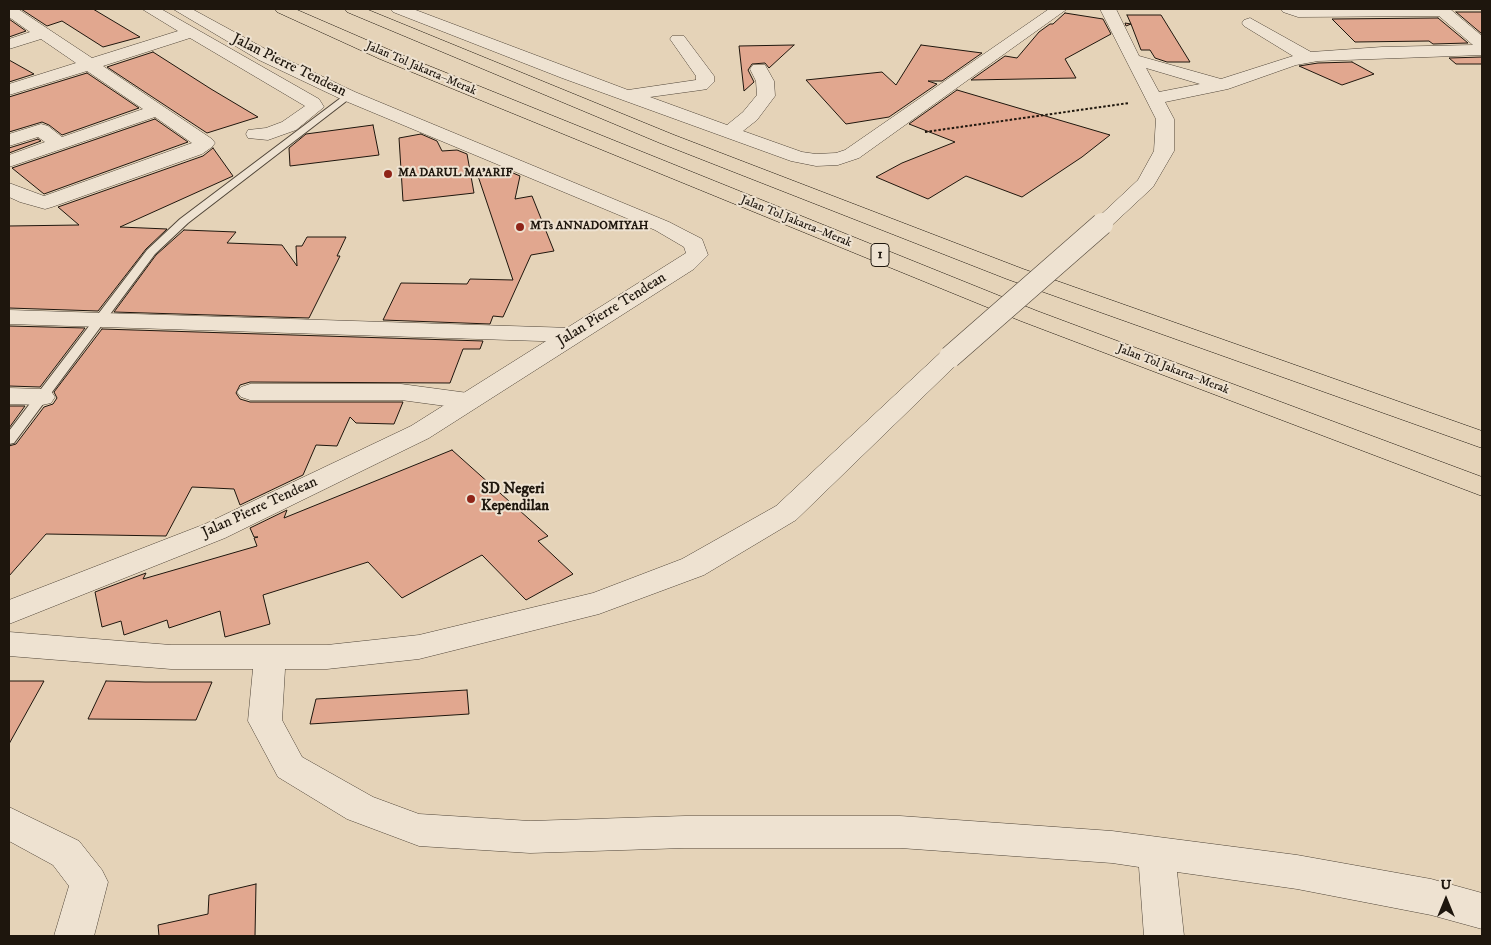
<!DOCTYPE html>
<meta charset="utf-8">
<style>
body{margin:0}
#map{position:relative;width:1491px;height:945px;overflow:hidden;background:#e5d3b8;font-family:"IM FELL DW Pica",serif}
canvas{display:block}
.frame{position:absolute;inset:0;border:10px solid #1e160d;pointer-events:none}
.north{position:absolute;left:1421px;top:875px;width:50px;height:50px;-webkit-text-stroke:4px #eee2d1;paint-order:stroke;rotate:0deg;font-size:14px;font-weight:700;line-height:20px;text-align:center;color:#1e160d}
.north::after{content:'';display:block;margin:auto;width:18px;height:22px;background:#1e160d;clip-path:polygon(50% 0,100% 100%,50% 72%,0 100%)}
</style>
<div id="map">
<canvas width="1491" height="945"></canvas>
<div class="frame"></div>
<div class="north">U</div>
</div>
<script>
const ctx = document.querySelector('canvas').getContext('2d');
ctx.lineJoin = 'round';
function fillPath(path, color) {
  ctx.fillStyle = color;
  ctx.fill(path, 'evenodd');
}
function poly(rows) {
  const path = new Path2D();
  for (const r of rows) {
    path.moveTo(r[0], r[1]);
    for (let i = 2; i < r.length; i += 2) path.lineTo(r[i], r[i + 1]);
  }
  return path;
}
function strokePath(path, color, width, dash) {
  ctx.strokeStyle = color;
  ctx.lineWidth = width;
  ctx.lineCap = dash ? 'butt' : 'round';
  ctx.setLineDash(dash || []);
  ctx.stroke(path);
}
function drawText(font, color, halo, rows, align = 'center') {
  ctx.font = font + ' "IM FELL DW Pica",serif';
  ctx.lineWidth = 4;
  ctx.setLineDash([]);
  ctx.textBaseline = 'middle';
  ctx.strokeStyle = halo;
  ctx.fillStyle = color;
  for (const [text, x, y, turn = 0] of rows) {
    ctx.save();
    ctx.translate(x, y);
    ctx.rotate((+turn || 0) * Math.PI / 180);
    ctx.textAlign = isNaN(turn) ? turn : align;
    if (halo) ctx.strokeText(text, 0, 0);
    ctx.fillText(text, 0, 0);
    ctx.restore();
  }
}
const building = poly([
 [21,9,93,9,140,37,103,47,62,21,47,26,21,9],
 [1456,12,1482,12,1482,34,1456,12],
 [1065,13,1103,19,1111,34,1065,59,1076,78,971,80,1005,56,1017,58,1039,32,1050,24,1053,24,1065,13],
 [1127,15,1161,15,1190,62,1167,62,1155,58,1150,50,1141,50,1131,24,1126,26,1125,23,1131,24,1127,15],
 [1438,18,1468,43,1433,44,1429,41,1355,42,1332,19,1438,18],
 [9,19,26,31,9,37,9,19],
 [794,45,769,68,765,63,752,64,748,70,754,82,744,91,739,46,794,45],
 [921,45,982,53,942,81,928,81,937,84,889,117,846,124,806,80,882,72,896,85,921,45],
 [153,52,211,89,258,117,207,133,107,67,153,52],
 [1482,57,1482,64,1456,64,1449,58,1482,57],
 [9,60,34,74,9,82,9,60],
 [1352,62,1374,74,1342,85,1299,66,1318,63,1352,62],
 [87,73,139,108,62,135,49,125,42,122,9,132,9,97,87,73],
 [957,90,1110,135,1082,157,1022,197,966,176,928,199,876,177,902,163,955,142,909,124,957,90],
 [155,119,188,142,44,194,12,168,155,119],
 [373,125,379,155,290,166,289,148,306,134,373,125],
 [421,134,437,141,442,151,457,150,467,154,474,193,403,201,399,138,421,134],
 [38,139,41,141,9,153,9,148,38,139],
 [213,148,233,176,120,227,167,229,146,249,98,311,9,308,9,226,79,225,58,207,203,156,213,148],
 [477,173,513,173,520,176,515,199,532,196,554,251,531,255,503,317,493,316,490,324,383,320,401,283,467,284,470,279,513,280,477,173],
 [184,230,236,232,227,243,282,245,297,266,296,246,302,246,307,237,346,237,337,256,340,256,309,318,114,312,156,255,184,230],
 [9,326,85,328,40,387,9,386,9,326],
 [102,329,483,341,480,349,463,349,450,383,250,382,240,385,236,393,240,399,250,402,403,402,394,424,356,423,350,417,337,446,316,445,303,475,240,505,234,489,192,487,166,536,46,534,9,576,9,446,16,444,44,407,53,404,57,398,54,392,102,329],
 [9,406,25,406,9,428,9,406],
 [452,450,548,536,538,541,573,574,526,600,482,555,402,598,368,562,263,595,270,624,225,637,220,611,169,628,167,620,124,635,121,621,102,627,95,592,146,573,143,579,257,546,254,538,258,537,254,537,250,528,287,510,284,518,452,450],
 [9,681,44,681,9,744,9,681],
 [106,681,145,682,212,682,196,720,88,719,106,681],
 [467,690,469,714,310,724,316,699,467,690],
 [256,884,255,936,159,936,158,925,208,914,209,895,256,884]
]);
const path = poly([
 [925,132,1129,103]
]);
const service = poly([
 [346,94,353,96,188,223,155,254,14,443,9,444,9,431,147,250,180,219,346,94]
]);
const minor = poly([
 [9,9,18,9,92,58,178,31,142,9,161,9,319,99,324,107,296,130,268,140,248,138,246,134,248,130,266,128,282,122,305,106,190,38,103,66,212,139,215,143,212,147,202,154,52,207,45,209,20,202,9,197,9,183,44,196,192,143,155,117,9,167,9,155,45,142,38,137,9,146,9,134,41,124,48,126,62,137,143,109,87,71,9,95,9,84,76,63,41,39,9,49,9,39,30,32,9,17,9,9],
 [391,9,413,9,628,90,696,80,696,76,670,39,672,36,684,36,714,76,714,82,707,89,701,90,650,97,727,125,743,112,757,95,756,81,750,69,753,65,765,65,774,81,775,96,757,120,743,131,802,152,816,154,836,153,845,150,1049,9,1067,9,859,158,838,165,816,166,791,161,562,78,393,12,391,9],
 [1100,9,1116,9,1139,56,1221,79,1293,56,1244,26,1242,23,1244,20,1250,18,1311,52,1382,47,1473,45,1439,16,1298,17,1283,12,1281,9,1450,9,1482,36,1482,55,1318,61,1296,65,1228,89,1165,102,1174,119,1174,151,1153,187,1109,228,1102,230,1095,228,1091,224,1138,180,1154,151,1156,119,1100,9],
 [1146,68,1200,84,1159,92,1146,68],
 [9,310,572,328,580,330,584,335,580,340,572,342,9,324,9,310],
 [950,350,959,352,962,357,959,362,796,520,704,575,599,614,419,659,327,669,285,669,282,720,302,757,373,797,419,814,530,821,685,816,900,816,1112,831,1297,855,1431,879,1482,893,1482,929,1431,915,1297,889,1177,872,1184,936,1144,936,1139,867,1112,863,900,848,685,848,530,853,419,846,347,819,278,777,248,721,253,669,171,669,9,656,9,632,171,645,327,645,419,635,593,593,682,559,776,506,941,352,950,350],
 [250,384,401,384,468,393,477,395,481,401,477,407,468,409,401,400,250,400,241,397,237,392,241,387,250,384],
 [9,388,42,389,51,391,55,397,51,403,42,405,9,404,9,388],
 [9,807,79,841,102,870,108,882,94,936,54,936,69,886,53,865,9,841,9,807]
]);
const tertiary = poly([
 [173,9,192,9,271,52,355,92,669,222,702,239,708,255,694,269,429,438,225,538,9,624,9,600,205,524,411,426,686,253,684,247,655,230,343,100,259,60,173,9]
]);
const motorway = poly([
 [275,9,295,9,392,51,1037,311,1482,477,1482,496,1021,321,380,59,277,12,275,9],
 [345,9,366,9,674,135,1023,269,1482,431,1482,448,1007,279,660,143,347,12,345,9]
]);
const minorBridge = poly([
 [950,357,1102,224]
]);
const markers = [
 [388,174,5,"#8f2418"],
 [520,227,5,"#8f2418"],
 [471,499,5,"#8f2418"]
];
const farStreetnames = [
 ["Jalan Tol Jakarta–Merak",421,69,23],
 ["Jalan Tol Jakarta–Merak",796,222,22],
 ["Jalan Tol Jakarta–Merak",1173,370,21]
];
const farPoinames = [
 ["MA DARUL MA'ARIF",398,174],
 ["MTs ANNADOMIYAH",530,227]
];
const shields = [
 [880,255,18]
];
const shieldNames = [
 ["1",880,255]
];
const streetNames = [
 ["Jalan Pierre Tendean",289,66,26],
 ["Jalan Pierre Tendean",612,310,-32],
 ["Jalan Pierre Tendean",260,508,-25]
];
const poiNames = [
 ["SD Negeri",481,490],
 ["Kependilan",481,507]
];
fillPath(building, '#e1a78f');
strokePath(building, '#1e160d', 1);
strokePath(service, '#504538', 2);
strokePath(minor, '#504538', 1);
strokePath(tertiary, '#504538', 1);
strokePath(motorway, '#1e160d', 1);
strokePath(path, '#1e160d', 2, [2.5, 2]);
fillPath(service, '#eee2d1');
fillPath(minor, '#eee2d1');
fillPath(tertiary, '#eee2d1');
fillPath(motorway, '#e5d3b8');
strokePath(minorBridge, '#504538', 23, []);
strokePath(minorBridge, '#eee2d1', 22);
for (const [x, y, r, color] of markers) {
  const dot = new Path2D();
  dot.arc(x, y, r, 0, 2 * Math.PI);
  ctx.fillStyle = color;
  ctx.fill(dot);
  strokePath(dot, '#eee2d1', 2);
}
drawText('12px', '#1e160d', '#eee2d1', farStreetnames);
drawText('bold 12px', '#1e160d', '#eee2d1', farPoinames, 'left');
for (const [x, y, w] of shields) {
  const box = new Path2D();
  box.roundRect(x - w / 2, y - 11.5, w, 23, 4);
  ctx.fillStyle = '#eee2d1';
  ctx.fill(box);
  strokePath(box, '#1e160d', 1);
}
drawText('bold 14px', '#1e160d', null, shieldNames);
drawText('15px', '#1e160d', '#eee2d1', streetNames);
drawText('bold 15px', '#1e160d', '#eee2d1', poiNames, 'left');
</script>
